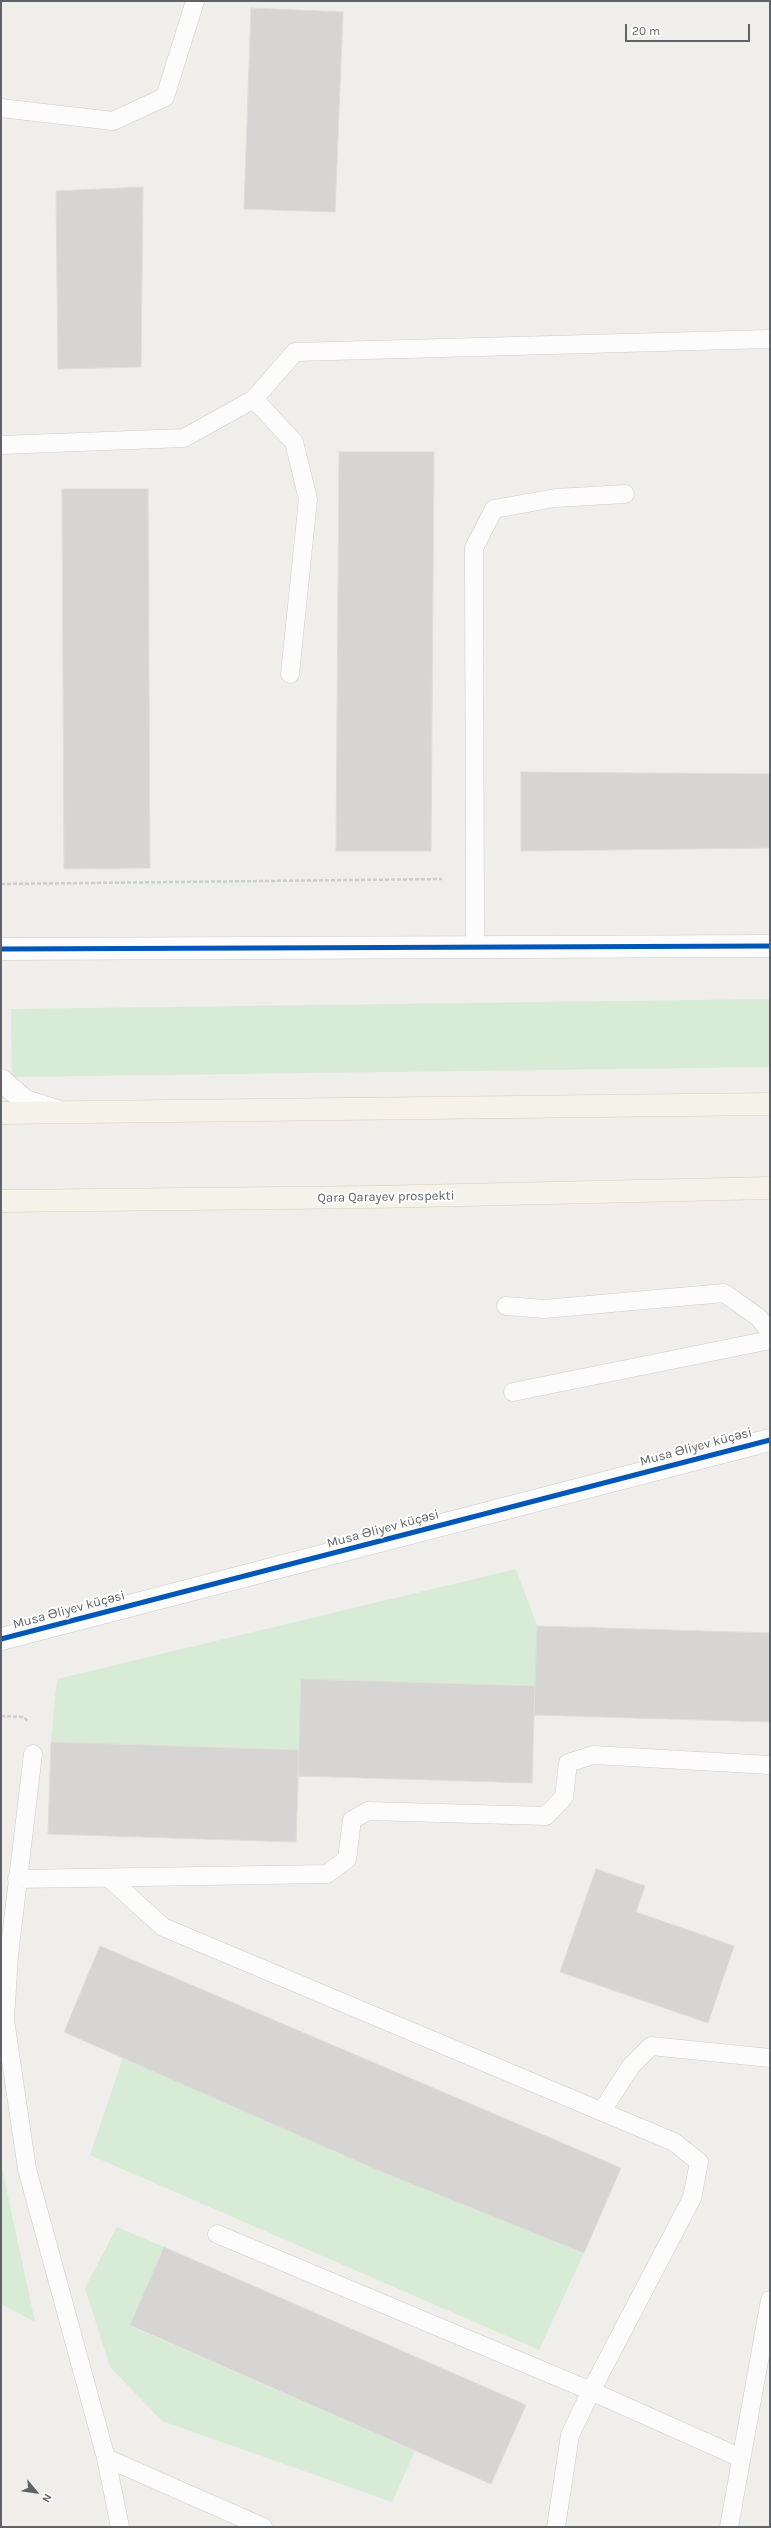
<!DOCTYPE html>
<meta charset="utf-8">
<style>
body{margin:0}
#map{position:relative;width:771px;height:2528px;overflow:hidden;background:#efeeea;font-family:Karla,sans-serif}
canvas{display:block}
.frame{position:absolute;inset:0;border:2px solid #5f6368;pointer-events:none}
.north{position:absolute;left:16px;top:2472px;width:40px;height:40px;-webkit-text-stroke:3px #fff;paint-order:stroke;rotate:119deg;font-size:11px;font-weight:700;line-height:16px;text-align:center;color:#5f6368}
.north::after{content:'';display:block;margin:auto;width:14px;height:18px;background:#5f6368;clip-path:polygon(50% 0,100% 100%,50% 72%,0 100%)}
.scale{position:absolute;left:625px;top:24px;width:125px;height:18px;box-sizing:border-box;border:2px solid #5f6368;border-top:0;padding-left:5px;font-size:12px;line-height:14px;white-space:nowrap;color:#5f6368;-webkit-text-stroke:3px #fff;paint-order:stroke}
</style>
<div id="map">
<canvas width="771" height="2528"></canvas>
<div class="frame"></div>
<div class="north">N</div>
<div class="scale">20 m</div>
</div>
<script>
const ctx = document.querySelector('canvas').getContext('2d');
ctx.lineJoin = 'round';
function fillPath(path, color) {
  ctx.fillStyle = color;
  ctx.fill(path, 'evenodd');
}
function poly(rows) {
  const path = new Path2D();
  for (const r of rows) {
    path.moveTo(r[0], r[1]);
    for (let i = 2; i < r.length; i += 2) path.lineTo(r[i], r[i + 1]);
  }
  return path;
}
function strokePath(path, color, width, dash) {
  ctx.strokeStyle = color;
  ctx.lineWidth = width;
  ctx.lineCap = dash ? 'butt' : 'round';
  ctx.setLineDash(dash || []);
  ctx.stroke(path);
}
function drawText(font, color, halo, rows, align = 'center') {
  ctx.font = font + ' Karla,sans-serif';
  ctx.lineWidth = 4;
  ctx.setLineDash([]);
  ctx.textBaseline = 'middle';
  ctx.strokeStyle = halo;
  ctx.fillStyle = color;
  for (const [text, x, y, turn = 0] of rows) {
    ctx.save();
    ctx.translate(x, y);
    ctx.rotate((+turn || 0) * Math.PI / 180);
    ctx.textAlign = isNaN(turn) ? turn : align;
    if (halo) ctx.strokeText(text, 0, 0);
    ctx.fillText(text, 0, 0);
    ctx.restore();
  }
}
const green = poly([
 [770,999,770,1067,12,1077,11,1009],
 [516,1569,537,1626,535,1686,301,1679,299,1750,51,1742,57,1679],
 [123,2057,382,2172,584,2253,539,2350,90,2155],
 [1,2164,35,2322,1,2304],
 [117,2227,164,2247,130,2326,415,2451,392,2502,162,2421,110,2367,85,2288]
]);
const building = poly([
 [251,8,343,12,335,212,244,209,251,8],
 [143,187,141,367,58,369,56,191,143,187],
 [339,452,434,452,431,851,336,851,339,452],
 [62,489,148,489,150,868,64,869,62,489],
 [521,772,770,774,770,848,521,851,521,772],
 [537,1626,770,1633,770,1722,534,1715,537,1626],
 [301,1679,535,1686,532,1783,298,1776,301,1679],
 [51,1742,299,1750,296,1842,48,1834,51,1742],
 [596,1869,645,1886,636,1912,734,1946,708,2023,560,1972,596,1869],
 [100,1946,621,2168,584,2253,382,2172,64,2032,100,1946],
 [164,2247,526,2405,491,2484,130,2325,164,2247]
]);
const path = poly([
 [1,884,442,879],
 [1,1716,24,1717,28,1722]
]);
const lane = poly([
 [1,108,113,121,165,97,195,1],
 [254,399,294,442,308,499,290,674],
 [1,445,184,438,254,399,295,352,770,339],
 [475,947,474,548,494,509,555,498,625,494],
 [506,1306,544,1309,724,1293,758,1317,770,1332],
 [513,1392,770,1340],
 [33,1754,9,1955,5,2020,27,2169,106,2458,120,2527],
 [17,1879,327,1874,347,1859,352,1820,368,1811,546,1816,564,1797,568,1763,593,1755,770,1765],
 [110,1879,163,1927,674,2142,699,2162,692,2198,591,2391,570,2435,556,2527],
 [602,2111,631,2066,651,2046,770,2058],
 [217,2234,591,2391,741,2458],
 [106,2458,263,2527],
 [729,2527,770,2300]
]);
const street = poly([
 [1,949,770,946],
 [1,1080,25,1101,57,1111]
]);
const secondary = poly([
 [1,1639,770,1440]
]);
const primary = poly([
 [1,1113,770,1104],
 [1,1201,374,1197,770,1188]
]);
const cycleway = poly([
 [1,949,770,946],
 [1,1639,770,1440]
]);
const streetNames = [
 ["Qara Qarayev prospekti",386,1197,-1],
 ["Musa Əliyev küçəsi",696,1447,-15],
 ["Musa Əliyev küçəsi",383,1529,-15],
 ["Musa Əliyev küçəsi",69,1610,-15]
];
fillPath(green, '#d8ebd6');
fillPath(building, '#d6d5d3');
strokePath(building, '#deddd9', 1);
strokePath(lane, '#cbcccc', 19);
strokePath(street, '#cbcccc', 23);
strokePath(secondary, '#cacacb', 23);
strokePath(primary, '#d7ceb8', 23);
strokePath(path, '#cacfcc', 2.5, [4, 2]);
strokePath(lane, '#fdfcfc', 18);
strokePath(street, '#fdfcfc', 22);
strokePath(secondary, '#fdfcfc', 22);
strokePath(primary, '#f4f2e9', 22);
strokePath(cycleway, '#0057b8', 5);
drawText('13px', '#5f6368', '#fff', streetNames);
</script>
